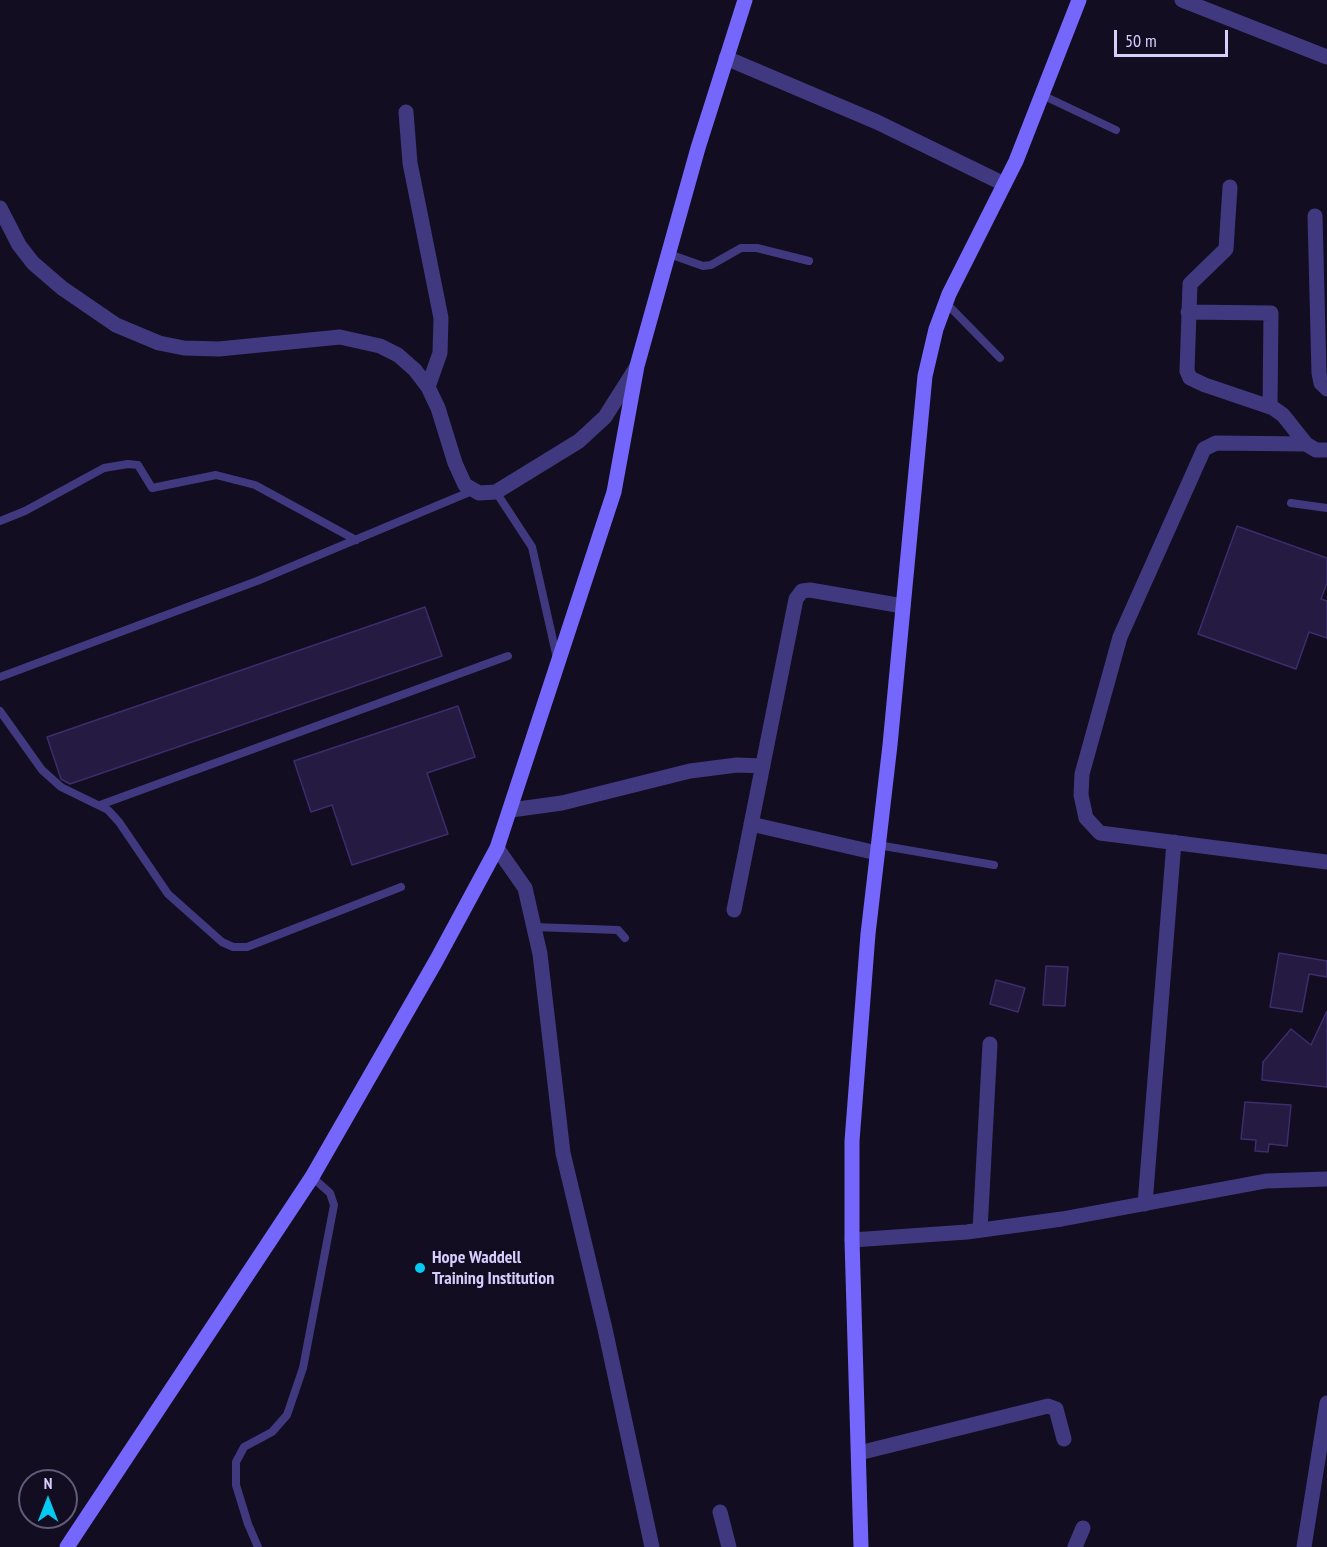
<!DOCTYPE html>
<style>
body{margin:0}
#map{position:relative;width:1327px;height:1547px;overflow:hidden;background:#120d21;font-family:"PT Sans Narrow",sans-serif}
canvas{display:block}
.north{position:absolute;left:18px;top:1469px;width:60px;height:60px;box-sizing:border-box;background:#120d21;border:2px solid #615a79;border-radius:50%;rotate:0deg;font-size:16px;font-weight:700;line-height:24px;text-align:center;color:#d7cefe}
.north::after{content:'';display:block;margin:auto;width:21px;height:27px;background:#05cbf3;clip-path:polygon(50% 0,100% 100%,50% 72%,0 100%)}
.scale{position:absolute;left:1114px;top:30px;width:114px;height:27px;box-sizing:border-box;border:3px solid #d7cefe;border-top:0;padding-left:8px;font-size:18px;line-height:21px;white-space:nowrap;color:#d7cefe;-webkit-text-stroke:4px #120d21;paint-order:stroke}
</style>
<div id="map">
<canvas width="1327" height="1547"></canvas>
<div class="north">N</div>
<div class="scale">50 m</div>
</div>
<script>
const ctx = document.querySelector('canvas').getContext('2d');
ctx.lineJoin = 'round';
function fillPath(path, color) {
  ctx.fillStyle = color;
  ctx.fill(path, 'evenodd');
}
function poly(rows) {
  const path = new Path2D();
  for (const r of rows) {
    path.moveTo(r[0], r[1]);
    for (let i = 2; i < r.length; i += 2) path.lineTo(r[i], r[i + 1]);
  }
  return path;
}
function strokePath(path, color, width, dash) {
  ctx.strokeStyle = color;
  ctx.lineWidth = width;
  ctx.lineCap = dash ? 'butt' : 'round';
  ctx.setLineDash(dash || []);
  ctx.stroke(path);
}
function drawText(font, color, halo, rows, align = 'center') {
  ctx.font = font + ' "PT Sans Narrow",sans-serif';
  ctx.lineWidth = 4.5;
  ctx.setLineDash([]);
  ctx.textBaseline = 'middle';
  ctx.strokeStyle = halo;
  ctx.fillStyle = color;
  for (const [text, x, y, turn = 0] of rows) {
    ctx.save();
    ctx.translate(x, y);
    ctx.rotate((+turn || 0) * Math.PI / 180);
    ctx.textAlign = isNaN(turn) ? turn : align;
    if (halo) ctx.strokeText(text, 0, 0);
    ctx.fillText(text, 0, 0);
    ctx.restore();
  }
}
const building = poly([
 [1237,526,1327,558,1327,583,1321,599,1327,601,1327,638,1309,632,1296,669,1198,634,1237,526],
 [425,607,442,656,70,784,61,779,47,737,425,607],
 [458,706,475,757,427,773,448,834,352,865,332,805,311,812,294,761,458,706],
 [1279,953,1327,961,1327,977,1309,974,1302,1012,1270,1007,1279,953],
 [1046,966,1068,967,1065,1006,1043,1005,1046,966],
 [996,980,1025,988,1018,1012,990,1004,996,980],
 [1327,1011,1327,1087,1262,1080,1263,1062,1291,1029,1311,1045,1327,1011],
 [1245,1102,1291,1105,1287,1146,1269,1144,1268,1152,1255,1151,1256,1140,1241,1139,1245,1102]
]);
const lane = poly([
 [1042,95,1116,130],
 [669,254,703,266,711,265,741,248,757,248,809,261],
 [946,303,1000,358],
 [496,492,532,547,557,658],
 [1291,503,1327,508],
 [0,521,25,511,104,468,128,464,138,465,152,488,216,475,255,485,356,540],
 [0,677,257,581,472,491],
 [0,711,42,770,61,787,108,810,119,822,168,894,222,942,233,947,247,947,401,887],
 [100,805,508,656],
 [878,845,994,865],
 [534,927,618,930,625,938],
 [258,1547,248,1524,236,1485,236,1462,244,1447,272,1432,287,1415,303,1368,334,1205,330,1193,312,1177]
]);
const street = poly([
 [1182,0,1327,57],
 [726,58,877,122,1004,184],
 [406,112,410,163,441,318,440,353,428,387],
 [1230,187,1226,249,1190,284,1187,371,1190,378,1205,385,1273,408,1283,415,1306,444,1316,450,1327,450],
 [0,208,19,245,33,263,62,288,116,325,159,343,184,348,219,349,340,337,380,346,398,355,415,370,428,387,438,408,455,463,465,485,479,493,496,492,579,441,605,417,636,368],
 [1315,216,1319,373,1321,383,1327,389],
 [1188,312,1271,313,1270,407],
 [1306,444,1216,443,1204,449,1120,637,1082,774,1081,795,1086,818,1100,833,1327,862],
 [511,810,562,803,690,771,737,765,763,766],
 [751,824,877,853],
 [497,848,525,888,540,954,563,1153,605,1329,652,1547],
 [734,910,796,599,802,591,810,590,903,606],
 [1145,1204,1174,842],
 [980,1230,990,1044],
 [852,1240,967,1232,1062,1219,1266,1181,1327,1179],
 [859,1453,1048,1406,1056,1409,1064,1439],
 [720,1512,729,1547],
 [1075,1547,1083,1528],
 [1304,1547,1327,1403]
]);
const secondary = poly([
 [67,1547,312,1177,436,961,497,848,614,492,637,366,698,148,745,0],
 [861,1547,852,1240,852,1141,868,934,890,745,925,376,936,329,949,294,1016,161,1079,0]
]);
const markers = [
 [420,1268,6,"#05cbf3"]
];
const poiNames = [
 ["Hope Waddell",432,1258],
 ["Training Institution",432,1279]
];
fillPath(building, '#251a41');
strokePath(building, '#3e2c6d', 1.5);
strokePath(lane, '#41397f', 8);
strokePath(street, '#41397f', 15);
strokePath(secondary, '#7567fc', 15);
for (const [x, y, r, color] of markers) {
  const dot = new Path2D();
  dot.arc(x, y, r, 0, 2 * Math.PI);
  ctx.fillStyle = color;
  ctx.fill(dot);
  strokePath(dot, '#120d21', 2);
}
drawText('bold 18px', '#d7cefe', '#120d21', poiNames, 'left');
</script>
